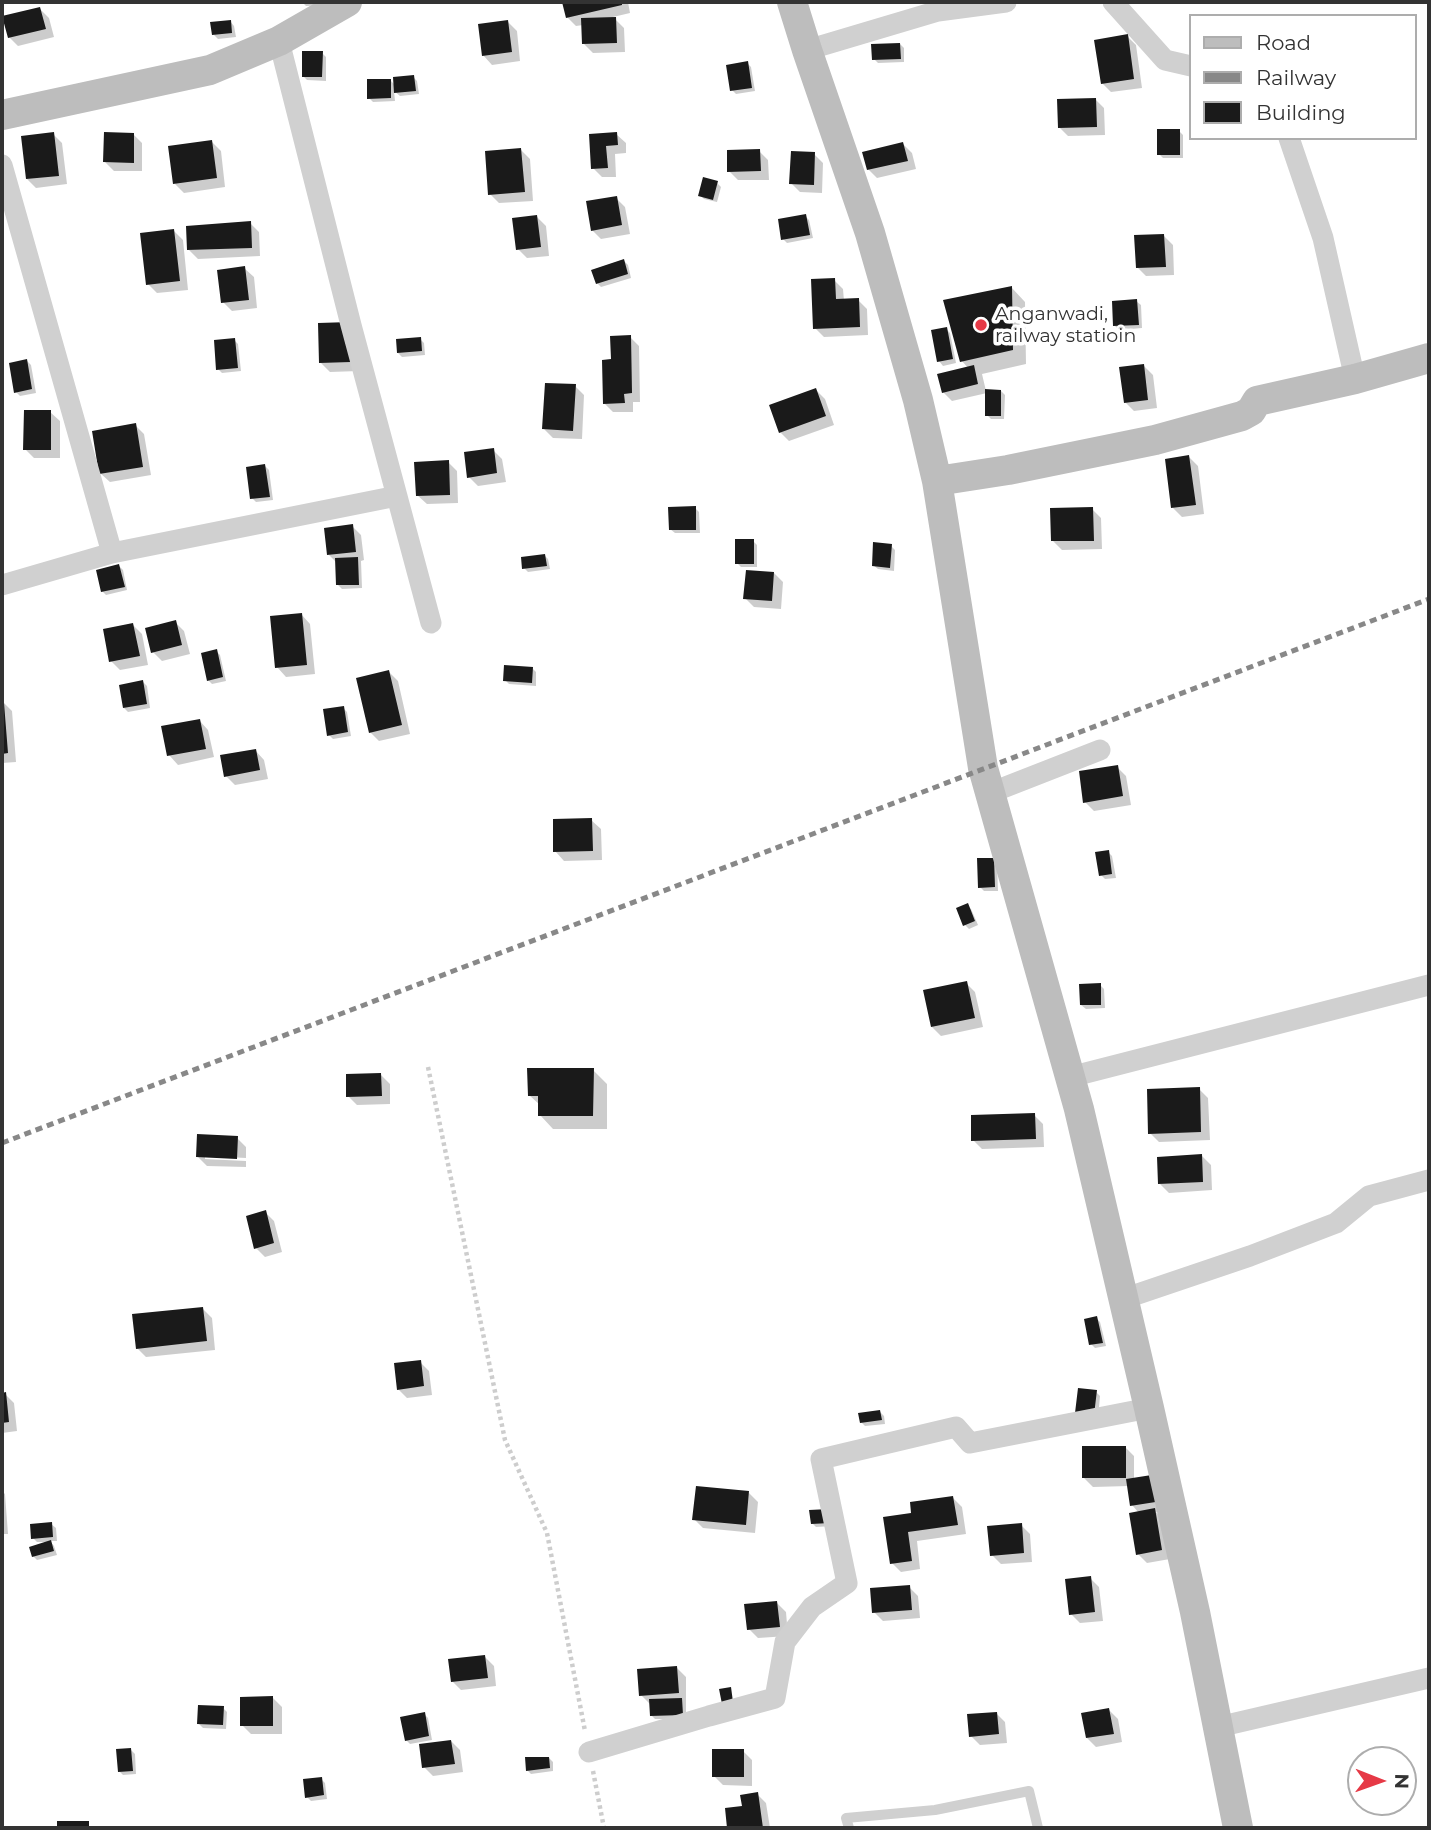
<!DOCTYPE html>
<style>
body{margin:0}
#map{position:relative;width:1431px;height:1830px;overflow:hidden;background:#fff;font-family:Montserrat,sans-serif}
canvas{display:block}
.frame{position:absolute;inset:0;border:4px solid #333;pointer-events:none}
.legend{position:absolute;left:1189px;top:14px;width:228px;height:126px;box-sizing:border-box;background:#fff;border:2px solid #adadad;margin:0;padding:9px 12px;list-style:none;font-size:21px;color:#333}
.legend li{display:flex;align-items:center;gap:14px;height:35px}
.legend b{width:35px;border:2px solid #adadad}
.north{position:absolute;left:1347px;top:1746px;width:70px;height:70px;box-sizing:border-box;background:#fff;border:2px solid #adadad;border-radius:50%;rotate:91deg;font-size:19px;font-weight:700;line-height:28px;text-align:center;color:#333}
.north::after{content:'';display:block;margin:auto;width:24px;height:32px;background:#e63946;clip-path:polygon(50% 0,100% 100%,50% 72%,0 100%)}
</style>
<div id="map">
<canvas width="1431" height="1830"></canvas>
<div class="frame"></div>
<ul class="legend">
<li><b style="height:9px;background:#bdbdbd"></b>Road</li>
<li><b style="height:9px;background:#888"></b>Railway</li>
<li><b style="height:19px;background:#1a1a1a"></b>Building</li>
</ul>
<div class="north">N</div>
</div>
<script>
const ctx = document.querySelector('canvas').getContext('2d');
ctx.lineJoin = 'round';
function fillPath(path, color) {
  ctx.fillStyle = color;
  ctx.fill(path, 'evenodd');
}
function poly(rows) {
  const path = new Path2D();
  for (const r of rows) {
    path.moveTo(r[0], r[1]);
    for (let i = 2; i < r.length; i += 2) path.lineTo(r[i], r[i + 1]);
  }
  return path;
}
function strokePath(path, color, width, dash) {
  ctx.strokeStyle = color;
  ctx.lineWidth = width;
  ctx.lineCap = dash ? 'butt' : 'round';
  ctx.setLineDash(dash || []);
  ctx.stroke(path);
}
function drawText(font, color, halo, rows, align = 'center') {
  ctx.font = font + ' Montserrat,sans-serif';
  ctx.lineWidth = 7;
  ctx.setLineDash([]);
  ctx.textBaseline = 'middle';
  ctx.strokeStyle = halo;
  ctx.fillStyle = color;
  for (const [text, x, y, turn = 0] of rows) {
    ctx.save();
    ctx.translate(x, y);
    ctx.rotate((+turn || 0) * Math.PI / 180);
    ctx.textAlign = isNaN(turn) ? turn : align;
    if (halo) ctx.strokeText(text, 0, 0);
    ctx.fillText(text, 0, 0);
    ctx.restore();
  }
}
const shadow = poly([
 [302,2,343,2,343,4,306,6],
 [564,2,628,2,630,13,613,17,624,28,625,52,593,53,584,44,583,25,576,26,567,17],
 [40,9,49,18,54,37,18,46,9,37],
 [230,21,234,26,236,37,218,39,214,35],
 [508,22,517,31,520,61,492,65,483,55],
 [1127,36,1136,45,1142,88,1111,92,1102,83],
 [900,44,904,48,904,62,878,63,874,59],
 [322,53,326,57,326,81,307,80,303,76],
 [747,63,751,67,755,91,736,94,732,90],
 [413,77,417,81,419,94,400,96,394,91,395,101,373,102,369,98,390,80,395,85],
 [1095,99,1104,108,1105,135,1068,136,1059,127],
 [1179,131,1183,135,1183,158,1163,158,1159,154],
 [53,134,62,143,67,184,36,188,27,179],
 [133,134,142,143,142,171,114,171,105,162],
 [616,134,626,143,626,153,615,154,616,177,602,177,593,168,591,135],
 [212,142,221,151,225,187,184,193,175,184],
 [903,144,912,153,916,169,877,178,868,169],
 [521,150,530,159,533,201,499,203,490,194],
 [759,151,768,160,769,180,738,180,729,171],
 [814,154,823,163,822,193,800,192,791,183],
 [717,183,721,187,717,202,704,199,700,195],
 [616,198,625,207,630,234,601,239,592,230],
 [805,216,809,220,813,238,787,243,783,239],
 [537,217,546,226,549,256,527,258,518,249],
 [250,223,259,232,260,256,198,259,189,250],
 [174,231,183,240,188,290,157,293,148,284],
 [1164,236,1173,245,1174,275,1146,276,1137,267],
 [624,261,628,265,631,278,601,287,597,283],
 [244,268,254,277,257,308,232,311,223,302],
 [834,280,843,289,844,301,858,300,867,309,868,335,824,337,815,328],
 [1012,288,1025,302,1026,364,982,374,986,391,1001,391,1005,395,1004,419,991,419,987,415,987,393,952,401,943,392,968,368,962,361],
 [1136,301,1141,305,1142,328,1119,330,1115,326],
 [320,325,359,371,330,372,321,363],
 [946,329,950,333,956,363,943,366,939,361],
 [630,337,639,346,640,402,633,402,633,412,613,412,604,403,613,361],
 [420,339,424,343,425,355,402,357,398,353],
 [234,340,238,344,241,371,222,373,218,369],
 [27,361,31,365,36,393,20,396,16,392],
 [1144,366,1153,375,1157,408,1134,411,1125,402],
 [575,386,584,395,582,439,553,438,544,429],
 [816,390,825,399,834,425,789,441,780,432],
 [50,412,60,421,60,458,34,458,25,449],
 [135,425,144,434,151,475,110,482,100,473],
 [493,450,502,459,506,482,478,486,469,477],
 [1189,457,1198,466,1204,514,1182,517,1173,508],
 [448,462,457,471,458,503,427,504,417,495],
 [265,466,269,470,273,500,256,502,252,498],
 [695,508,699,512,700,533,675,533,670,529],
 [1092,509,1101,518,1102,549,1062,550,1053,541],
 [352,526,361,535,364,560,361,561,362,588,342,589,338,585,337,563,329,555],
 [753,541,757,545,757,567,741,567,737,563],
 [891,546,895,550,894,571,878,569,873,565],
 [544,555,548,559,550,569,528,572,524,568],
 [119,566,123,570,127,590,106,595,102,591],
 [774,573,783,582,781,609,754,607,745,598],
 [301,614,310,624,315,674,286,677,277,667],
 [175,622,184,631,190,654,162,661,153,652],
 [133,625,142,634,148,665,120,670,111,661],
 [216,651,220,655,226,681,212,684,208,680],
 [532,668,536,672,536,686,509,684,505,680],
 [389,672,398,681,410,734,379,741,370,732],
 [143,682,147,686,150,708,128,712,124,708],
 [3,702,12,711,16,762,2,763],
 [343,708,347,712,351,736,333,739,329,735],
 [199,720,208,730,214,757,178,765,169,755],
 [255,750,264,760,268,779,235,785,226,776],
 [1117,767,1126,776,1131,805,1094,811,1085,802],
 [591,820,601,829,602,860,564,861,555,851],
 [1108,852,1112,856,1116,878,1105,879,1101,875],
 [993,860,997,864,998,891,984,891,980,887],
 [967,905,971,909,978,925,969,929,965,925,958,909],
 [966,983,975,992,983,1027,941,1036,932,1027],
 [1100,985,1104,989,1105,1008,1086,1009,1081,1005],
 [593,1070,607,1084,607,1129,553,1129,540,1115,540,1105,529,1095],
 [381,1075,390,1084,390,1104,357,1105,348,1096],
 [1199,1089,1208,1098,1210,1140,1159,1142,1150,1133],
 [1034,1115,1043,1124,1044,1147,982,1149,973,1140],
 [237,1138,246,1147,246,1158,205,1156,205,1159,246,1161,246,1167,207,1166,198,1157],
 [1202,1156,1211,1165,1212,1190,1169,1193,1160,1184],
 [265,1212,274,1221,282,1252,265,1257,256,1248],
 [2,1285,3,1286,4,1315,2,1315],
 [203,1309,212,1318,215,1350,146,1357,137,1348],
 [1096,1318,1100,1322,1106,1346,1095,1348,1091,1344],
 [420,1362,429,1371,432,1395,407,1398,398,1389],
 [1079,1390,1096,1392,1100,1396,1098,1418],
 [2,1394,5,1394,14,1403,17,1431,2,1433],
 [880,1412,884,1416,885,1424,865,1426,861,1422],
 [1125,1447,1134,1456,1134,1479,1170,1510,1156,1512,1163,1519,1170,1559,1147,1563,1138,1554,1139,1513,1132,1505,1129,1486,1093,1487,1084,1478],
 [2,1491,5,1494,8,1534,2,1534],
 [749,1493,758,1502,755,1533,703,1528,694,1519],
 [953,1498,962,1507,966,1534,917,1541,920,1569,901,1572,892,1563,913,1514],
 [832,1514,833,1526,816,1527,812,1523],
 [51,1524,56,1528,57,1541,50,1541,54,1546,57,1555,37,1560,33,1556,45,1542,37,1542,33,1538],
 [1021,1525,1030,1534,1032,1562,1001,1564,992,1555],
 [1090,1578,1099,1587,1103,1621,1080,1623,1071,1614],
 [909,1587,918,1596,920,1618,883,1621,874,1612],
 [777,1603,786,1612,788,1636,758,1638,749,1629],
 [485,1657,494,1666,496,1686,461,1690,452,1681],
 [677,1668,686,1677,686,1719,655,1719,651,1715,651,1705,641,1695],
 [273,1698,282,1707,282,1734,251,1734,242,1725],
 [223,1708,227,1712,226,1729,203,1728,199,1724],
 [1109,1710,1118,1719,1122,1742,1096,1747,1087,1738],
 [996,1713,1005,1722,1007,1743,980,1745,971,1736],
 [424,1714,428,1718,432,1740,410,1744,406,1740],
 [451,1741,460,1750,463,1772,433,1776,424,1767],
 [131,1750,135,1754,136,1774,123,1775,119,1771],
 [743,1751,752,1760,752,1786,723,1785,714,1776],
 [549,1758,553,1762,553,1771,531,1774,527,1770],
 [321,1779,325,1783,327,1799,311,1801,307,1797],
 [757,1794,766,1803,770,1828,729,1828,727,1810,743,1808]
]);
const building = poly([
 [562,2,622,2,622,5,566,18],
 [40,7,46,29,8,38,2,16],
 [616,17,617,43,582,44,581,18],
 [231,20,232,33,212,35,210,22],
 [508,20,512,52,482,56,478,24],
 [1128,34,1134,79,1101,84,1094,40],
 [900,43,901,59,872,60,871,44],
 [302,51,323,51,322,77,302,77],
 [748,61,752,88,730,91,726,65],
 [414,75,416,91,394,93,393,77],
 [367,79,391,79,391,98,367,99],
 [1096,98,1097,127,1058,128,1057,99],
 [1157,129,1180,129,1180,155,1157,155],
 [54,132,59,176,26,179,21,136],
 [104,132,134,133,134,163,103,162],
 [617,132,618,145,606,146,608,168,591,169,589,134],
 [212,140,217,178,173,184,168,146],
 [903,142,908,161,867,170,862,152],
 [521,148,525,192,488,195,485,151],
 [760,149,761,171,727,172,727,150],
 [791,151,815,152,814,185,789,184],
 [703,177,718,181,713,200,698,196],
 [617,196,622,225,591,231,586,201],
 [806,214,810,235,781,240,778,219],
 [537,215,541,247,516,250,512,218],
 [251,221,252,248,187,250,186,226],
 [174,229,180,281,146,285,140,233],
 [1164,234,1166,267,1136,268,1134,235],
 [624,259,628,274,596,284,591,270],
 [245,266,249,300,221,303,217,270],
 [835,278,836,299,859,298,860,327,813,329,811,279],
 [1012,286,1013,350,960,362,943,300],
 [1137,299,1139,325,1113,326,1112,301],
 [350,322,351,362,319,363,318,323],
 [947,327,953,359,937,362,931,330],
 [631,335,632,393,624,394,625,403,603,404,602,360,611,359,610,336],
 [421,337,422,351,397,353,396,339],
 [235,338,238,368,216,370,214,340],
 [27,359,32,389,14,393,9,363],
 [1144,364,1148,400,1124,403,1119,367],
 [974,365,978,384,942,393,937,374],
 [545,383,576,384,573,431,542,429],
 [816,388,826,416,779,433,769,405],
 [985,389,1001,390,1001,416,985,416],
 [24,410,51,410,51,450,23,450],
 [136,423,143,467,99,474,92,431],
 [494,448,497,473,467,478,464,452],
 [1189,455,1196,505,1171,508,1165,459],
 [449,460,450,495,416,496,414,462],
 [265,464,270,497,250,499,246,467],
 [696,506,696,530,669,530,668,507],
 [1093,507,1094,541,1051,541,1050,508],
 [353,524,356,552,327,555,324,528],
 [735,539,754,539,754,564,735,564],
 [873,542,892,544,890,568,872,566],
 [545,554,547,566,522,569,521,557],
 [358,557,359,585,336,585,335,558],
 [119,564,125,587,101,592,96,570],
 [746,570,774,572,772,601,743,599],
 [302,613,307,665,275,668,270,616],
 [176,620,182,645,151,653,145,628],
 [133,623,140,656,109,662,103,629],
 [217,649,223,677,207,681,201,653],
 [504,665,533,667,532,683,503,681],
 [389,670,402,725,369,733,356,678],
 [143,680,147,704,123,708,119,685],
 [2,703,4,703,8,753,2,754],
 [344,706,348,732,327,736,323,709],
 [200,719,206,749,167,756,161,726],
 [256,749,260,770,224,777,220,755],
 [1118,765,1123,796,1083,803,1079,771],
 [592,818,593,851,553,852,553,819],
 [1109,850,1112,874,1099,876,1095,852],
 [977,858,994,858,995,887,978,888],
 [968,903,975,921,963,926,956,908],
 [967,981,975,1018,931,1027,923,990],
 [1101,983,1101,1005,1080,1005,1079,984],
 [527,1068,594,1068,593,1116,538,1116,538,1096,528,1096],
 [381,1073,382,1096,346,1097,346,1074],
 [1200,1087,1201,1132,1148,1134,1147,1089],
 [1035,1113,1036,1139,971,1141,971,1115],
 [197,1134,238,1136,237,1159,196,1157],
 [1202,1154,1203,1182,1158,1184,1157,1157],
 [266,1210,274,1243,254,1249,246,1216],
 [203,1307,207,1341,136,1349,132,1314],
 [1097,1316,1103,1343,1089,1345,1084,1319],
 [421,1360,424,1386,397,1390,394,1363],
 [1078,1388,1097,1390,1094,1415,1075,1413],
 [6,1392,9,1422,2,1423,2,1393],
 [880,1410,882,1420,860,1423,858,1413],
 [1082,1446,1126,1446,1126,1478,1082,1478],
 [1158,1474,1162,1501,1130,1506,1126,1479],
 [696,1486,749,1491,746,1525,692,1520],
 [953,1496,958,1525,908,1532,912,1561,890,1564,883,1517,911,1513,910,1502],
 [1155,1508,1162,1550,1136,1555,1129,1513],
 [829,1509,830,1523,811,1524,809,1510],
 [52,1522,53,1537,31,1539,30,1524],
 [1022,1523,1024,1553,990,1556,987,1526],
 [51,1540,54,1551,32,1557,29,1547],
 [1091,1576,1095,1612,1069,1615,1065,1579],
 [910,1585,912,1610,872,1613,870,1588],
 [777,1601,780,1627,747,1630,744,1604],
 [485,1655,488,1678,451,1682,448,1659],
 [677,1666,679,1693,639,1696,637,1669],
 [731,1687,733,1702,722,1704,719,1689],
 [273,1696,273,1726,240,1726,240,1697],
 [682,1698,683,1715,650,1716,649,1699],
 [198,1705,224,1706,223,1725,197,1724],
 [1109,1708,1114,1734,1086,1738,1081,1713],
 [425,1712,429,1736,405,1741,400,1717],
 [997,1712,999,1734,969,1737,967,1714],
 [451,1740,455,1764,422,1768,419,1744],
 [131,1748,133,1771,118,1772,116,1749],
 [712,1749,744,1749,744,1777,712,1777],
 [525,1757,549,1757,550,1768,526,1771],
 [322,1777,324,1795,305,1798,303,1779],
 [758,1792,763,1828,727,1828,725,1808,742,1806,740,1795],
 [57,1821,89,1821,89,1828,57,1828]
]);
const path = poly([
 [428,1067,505,1440,547,1533,585,1731],
 [593,1771,604,1828]
]);
const lane = poly([
 [849,1828,846,1818,935,1810,1029,1791,1038,1828]
]);
const street = poly([
 [1113,2,1165,60,1191,66],
 [279,41,351,325,431,623],
 [807,50,938,11,1006,2],
 [1289,138,1323,238,1355,379],
 [2,165,112,553],
 [2,585,112,553,397,496],
 [990,793,1100,750],
 [1070,1077,1429,985],
 [1123,1299,1250,1256,1336,1223,1369,1196,1429,1180],
 [1218,1727,1429,1678],
 [589,1752,709,1716,775,1698,785,1642,812,1607,847,1583,821,1459,956,1427,970,1443,1149,1408]
]);
const secondary = poly([
 [792,2,807,50,870,233,918,400,937,481,983,768,1079,1109,1149,1408,1195,1612,1238,1828],
 [2,115,210,70,279,41,347,2],
 [937,481,1008,470,1155,440,1242,416,1251,411,1257,401,1355,379,1429,358]
]);
const rail = poly([
 [2,1143,1429,599]
]);
const markers = [
 [981,325,7,"#e63946"]
];
const poiNames = [
 ["Anganwadi,",995,314],
 ["railway statioin",995,336]
];
fillPath(shadow, '#0003');
fillPath(building, '#1a1a1a');
strokePath(path, '#cdcdcd', 4.5, [3.5, 3.5]);
strokePath(lane, '#d0d0d0', 10);
strokePath(street, '#d0d0d0', 21);
strokePath(secondary, '#bdbdbd', 30);
strokePath(rail, '#888', 5, [7, 5]);
for (const [x, y, r, color] of markers) {
  const dot = new Path2D();
  dot.arc(x, y, r, 0, 2 * Math.PI);
  ctx.fillStyle = color;
  ctx.fill(dot);
  strokePath(dot, '#fff', 2.5);
}
drawText('19px', '#333', '#fff', poiNames, 'left');
</script>
